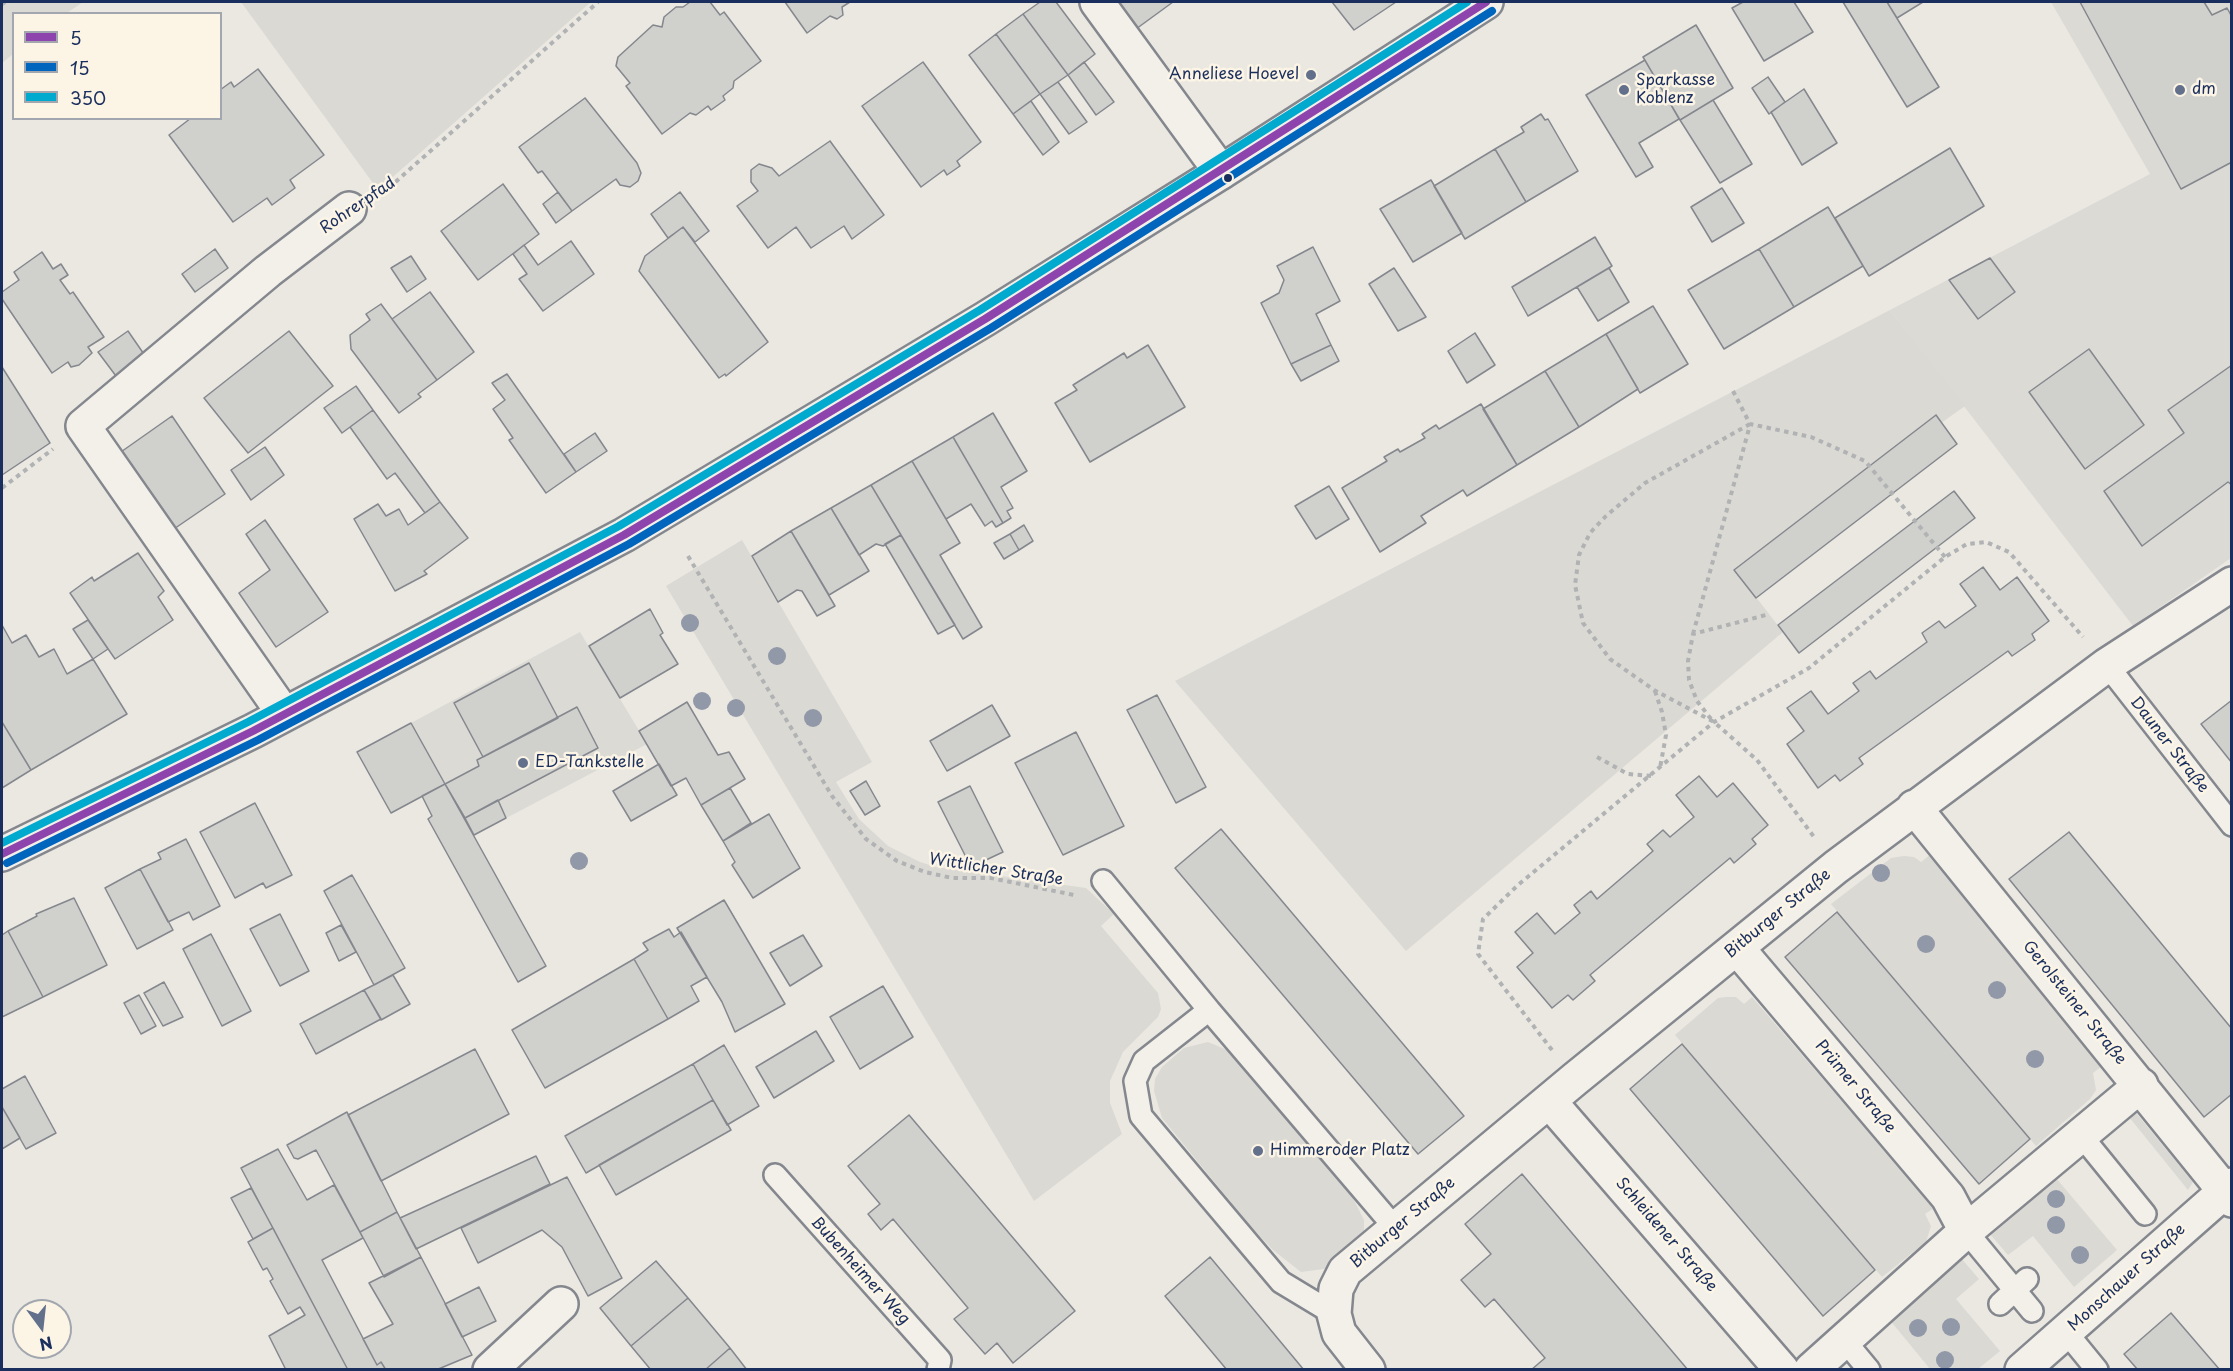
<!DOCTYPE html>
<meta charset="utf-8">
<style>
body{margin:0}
#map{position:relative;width:2233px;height:1371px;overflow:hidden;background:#eae8e1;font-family:"Playpen Sans",sans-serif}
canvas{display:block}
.frame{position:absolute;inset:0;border:3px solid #1b2f5e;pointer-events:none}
.legend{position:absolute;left:12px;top:12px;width:210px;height:108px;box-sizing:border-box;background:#fcf5e5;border:2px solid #a2a6af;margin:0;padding:8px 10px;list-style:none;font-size:18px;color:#1b2f5e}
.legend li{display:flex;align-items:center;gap:12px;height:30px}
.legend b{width:30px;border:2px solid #a2a6af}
.north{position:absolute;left:12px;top:1299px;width:60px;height:60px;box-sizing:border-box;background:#fcf5e5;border:2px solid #a2a6af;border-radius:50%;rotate:165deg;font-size:16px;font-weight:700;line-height:24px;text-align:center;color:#1b2f5e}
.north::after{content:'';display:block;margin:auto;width:21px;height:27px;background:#63708c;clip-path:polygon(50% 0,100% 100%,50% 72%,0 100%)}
</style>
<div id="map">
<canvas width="2233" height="1371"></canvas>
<div class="frame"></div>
<ul class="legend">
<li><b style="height:8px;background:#8e44ad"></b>5</li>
<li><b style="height:8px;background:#0065bd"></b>15</li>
<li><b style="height:8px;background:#00a9ce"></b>350</li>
</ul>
<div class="north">N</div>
</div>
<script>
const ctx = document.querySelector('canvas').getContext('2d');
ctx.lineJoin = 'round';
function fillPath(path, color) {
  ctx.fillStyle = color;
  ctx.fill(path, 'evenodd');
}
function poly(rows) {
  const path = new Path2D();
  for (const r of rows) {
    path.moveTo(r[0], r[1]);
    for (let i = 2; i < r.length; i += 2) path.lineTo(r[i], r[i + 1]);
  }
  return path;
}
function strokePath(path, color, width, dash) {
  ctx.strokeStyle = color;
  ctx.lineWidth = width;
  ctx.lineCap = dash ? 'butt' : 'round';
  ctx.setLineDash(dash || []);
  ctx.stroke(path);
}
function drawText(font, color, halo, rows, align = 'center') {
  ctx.font = font + ' "Playpen Sans",sans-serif';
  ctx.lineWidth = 5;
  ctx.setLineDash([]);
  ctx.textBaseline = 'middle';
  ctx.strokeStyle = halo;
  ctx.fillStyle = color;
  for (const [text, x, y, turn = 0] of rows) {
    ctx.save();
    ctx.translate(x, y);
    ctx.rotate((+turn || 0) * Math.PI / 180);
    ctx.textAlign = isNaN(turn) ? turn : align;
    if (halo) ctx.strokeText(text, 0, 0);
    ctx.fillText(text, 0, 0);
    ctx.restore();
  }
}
const built = poly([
 [2051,2,2231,2,2231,558,2133,626,1890,310,2150,174],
 [580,632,647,744,474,835,411,723]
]);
const green = poly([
 [2,2,83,2,67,13,14,14,13,54,2,63],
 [241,2,591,2,378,190],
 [1890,310,1965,406,1735,570,1783,632,1406,951,1175,681],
 [742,540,872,762,836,782,859,819,888,846,920,862,936,867,1086,888,1114,914,1101,926,1158,993,1161,1009,1158,1017,1123,1052,1110,1081,1110,1103,1122,1134,1034,1201,666,586],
 [1930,855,2102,1066,2093,1073,2096,1090,2090,1099,2036,1146,1831,904,1891,858,1904,856,1914,857,1921,862],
 [1726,997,1736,997,1744,1004,1752,997,1934,1208,1925,1214,1931,1226,1926,1242,1882,1277,1675,1035,1718,998],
 [1208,1042,1232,1052,1351,1194,1364,1220,1364,1233,1355,1247,1331,1268,1301,1272,1273,1250,1252,1228,1162,1118,1154,1091,1155,1079,1162,1067,1184,1048],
 [2137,1114,2193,1182,2188,1190,2129,1117],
 [2056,1178,2117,1250,2074,1287,2033,1236,2008,1255,1990,1234],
 [1961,1258,1979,1279,1956,1299,2000,1351,1978,1369,1930,1369,1889,1319]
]);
const building = poly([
 [690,2,710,2,720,15,724,12,761,61,734,81,733,88,723,96,725,100,711,110,708,106,696,115,690,113,662,134,626,86,630,83,616,66,618,57,653,25,662,27,664,17,676,7,683,7,690,2],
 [785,2,850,2,842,7,843,15,837,19,830,16,807,33,785,2],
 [1040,2,1056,2,1095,54,1068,75,1023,14,1040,2],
 [1117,2,1173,2,1136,29,1117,2],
 [1332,2,1396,2,1354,30,1332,2],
 [1743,2,1794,2,1813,32,1764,61,1732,8,1743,2],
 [1843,2,1887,2,1939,87,1907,107,1843,2],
 [1887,2,1923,2,1897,18,1887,2],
 [2080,2,2204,2,2212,15,2227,8,2232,17,2232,162,2181,189,2080,2],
 [1023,14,1068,75,1040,94,996,34,1023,14],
 [1696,25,1733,88,1680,120,1643,57,1696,25],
 [996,34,1040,94,1013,114,969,55,996,34],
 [1645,60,1679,119,1639,143,1653,167,1636,177,1586,95,1645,60],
 [923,62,981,142,957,161,960,166,947,175,944,170,921,187,862,106,923,62],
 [1084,62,1114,102,1096,115,1068,75,1084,62],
 [258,69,324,155,290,180,295,188,272,205,267,198,233,222,169,135,191,118,220,118,220,90,231,82,234,87,258,69],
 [1768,77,1785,102,1769,114,1752,88,1768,77],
 [1058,82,1087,122,1069,134,1040,94,1058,82],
 [1804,89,1837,143,1802,165,1771,112,1804,89],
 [585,98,637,163,641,173,638,181,630,187,620,185,616,179,572,211,542,171,538,173,519,147,585,98],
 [1713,100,1752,164,1720,183,1680,120,1713,100],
 [1031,101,1059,142,1043,155,1013,114,1031,101],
 [1541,114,1545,120,1548,119,1578,171,1526,202,1495,149,1524,132,1521,127,1541,114],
 [830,141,884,215,852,239,844,226,811,248,796,227,768,248,737,206,758,191,751,182,751,170,759,164,772,168,779,176,830,141],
 [1950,148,1984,206,1869,276,1835,218,1950,148],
 [1495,149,1526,202,1465,239,1434,186,1495,149],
 [1431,180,1462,233,1413,262,1380,209,1431,180],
 [503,184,539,234,478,280,441,231,503,184],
 [1722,188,1744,223,1712,242,1691,207,1722,188],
 [558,192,572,211,556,223,543,204,558,192],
 [680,192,709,231,695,242,683,227,668,238,651,214,680,192],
 [1828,207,1863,266,1794,307,1759,249,1828,207],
 [683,227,768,342,726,376,725,374,719,378,639,271,645,256,683,227],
 [1595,237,1612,266,1528,316,1512,287,1595,237],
 [571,241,594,274,543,311,519,279,527,274,513,254,524,245,538,265,571,241],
 [1313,247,1340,301,1316,314,1331,345,1291,364,1261,303,1279,293,1284,280,1277,266,1313,247],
 [215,249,228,268,195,292,182,274,215,249],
 [1759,249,1794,307,1724,349,1688,290,1759,249],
 [42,252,53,269,61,264,68,275,60,280,70,294,73,292,104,337,88,347,92,353,79,365,71,367,68,362,52,373,2,299,2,292,19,280,14,272,42,252],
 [411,256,426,279,407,292,391,268,411,256],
 [1990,258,2015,292,1978,319,1949,280,1990,258],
 [1394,268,1426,317,1398,331,1369,284,1394,268],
 [1609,268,1629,302,1598,321,1577,287,1609,268],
 [430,292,474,352,437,380,392,319,430,292],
 [381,304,437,380,418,394,421,397,399,413,351,349,350,335,370,320,366,314,381,304],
 [1653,306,1688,364,1640,393,1606,334,1653,306],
 [128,331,148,360,119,380,98,352,128,331],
 [289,331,333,386,248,453,204,398,289,331],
 [1475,333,1495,365,1467,383,1448,351,1475,333],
 [1606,334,1638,389,1579,427,1545,371,1606,334],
 [1148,345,1185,407,1090,462,1055,403,1077,390,1073,385,1124,353,1127,358,1148,345],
 [1331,345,1339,361,1301,381,1291,364,1331,345],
 [2089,349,2144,425,2085,469,2029,392,2089,349],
 [2232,365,2232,485,2228,482,2142,546,2104,491,2184,433,2168,410,2232,365],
 [2,367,50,443,2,475,2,367],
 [1545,371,1579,427,1517,465,1483,409,1545,371],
 [507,374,576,472,546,493,509,440,513,438,493,409,505,400,492,383,507,374],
 [356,386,373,410,342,433,324,408,356,386],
 [1481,404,1517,465,1467,496,1463,490,1421,516,1426,523,1380,552,1342,488,1387,461,1384,457,1398,449,1400,452,1425,438,1422,434,1436,425,1439,429,1481,404],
 [373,410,440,502,425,513,395,473,387,479,350,427,373,410],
 [993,413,1027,471,1001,487,1013,508,1007,511,1011,518,1003,523,953,437,993,413],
 [1936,415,1957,444,1756,598,1734,570,1936,415],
 [172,416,225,494,171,531,118,454,172,416],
 [595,433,607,451,576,472,564,454,595,433],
 [953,437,1003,523,996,527,992,521,985,526,971,504,946,519,912,461,953,437],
 [265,447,284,475,251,500,231,470,265,447],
 [912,461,960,543,940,555,982,627,963,639,871,485,912,461],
 [871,485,901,535,883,546,876,544,859,555,831,508,871,485],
 [1329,486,1349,519,1316,539,1295,506,1329,486],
 [1954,491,1975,518,1799,653,1778,625,1954,491],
 [440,502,468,538,424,571,427,574,395,591,354,519,378,504,386,516,399,509,408,525,440,502],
 [831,508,869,571,829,595,791,531,831,508],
 [265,520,328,612,276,647,239,593,270,570,246,534,265,520],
 [1024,525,1033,541,1019,550,1010,534,1024,525],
 [791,531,835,606,817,616,802,591,797,590,778,602,752,556,791,531],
 [1010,534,1019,550,1004,559,994,543,1010,534],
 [901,535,955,625,938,634,885,544,901,535],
 [138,553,164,591,158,597,173,620,115,659,70,593,92,577,94,581,138,553],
 [1983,567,2000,590,2017,577,2049,621,2032,634,2035,640,2012,656,2008,651,1859,758,1863,764,1840,781,1835,775,1818,788,1787,744,1804,731,1787,708,1811,691,1828,714,1859,691,1853,683,1870,671,1876,679,1927,642,1922,633,1939,621,1945,628,1976,606,1960,584,1983,567],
 [650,609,663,633,660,635,678,664,620,698,589,646,650,609],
 [88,620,108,649,93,659,73,629,88,620],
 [2,625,12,643,26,635,39,657,54,649,67,674,93,659,127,714,31,770,2,722,2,625],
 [529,663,558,718,483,757,454,703,529,663],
 [1157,695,1206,787,1176,803,1127,710,1157,695],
 [2232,700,2232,763,2201,724,2232,700],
 [687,702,718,755,729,752,745,779,701,805,686,778,671,786,639,731,687,702],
 [992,705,1010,736,947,771,930,741,992,705],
 [577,707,598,748,465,818,445,784,479,766,477,760,577,707],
 [2,722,31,770,2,788,2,722],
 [411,723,445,784,391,813,357,752,411,723],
 [1076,732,1124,826,1063,855,1015,763,1076,732],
 [659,764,677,795,631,821,613,791,659,764],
 [1699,776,1717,797,1733,783,1768,825,1752,839,1756,844,1734,863,1730,858,1590,975,1595,981,1573,1000,1568,995,1552,1008,1517,967,1533,953,1515,932,1537,913,1555,934,1580,913,1574,905,1591,891,1597,899,1653,851,1647,844,1663,830,1670,837,1694,817,1676,795,1699,776],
 [866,781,880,806,865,815,850,791,866,781],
 [445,784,546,966,518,982,428,819,432,816,422,796,445,784],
 [970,786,1003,852,971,867,938,802,970,786],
 [730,788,751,823,723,841,701,805,730,788],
 [498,800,506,818,474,835,465,818,498,800],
 [255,803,292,875,266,888,263,883,235,898,200,832,255,803],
 [769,814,800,868,753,898,732,865,735,862,723,841,769,814],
 [1221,829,1464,1116,1418,1154,1175,868,1221,829],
 [2069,832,2232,1029,2232,1094,2204,1117,2009,879,2069,832],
 [186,839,220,906,193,920,189,912,168,922,140,869,161,859,158,853,186,839],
 [140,869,173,930,137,949,105,888,140,869],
 [352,875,405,968,374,985,324,891,352,875],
 [74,898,107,965,43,997,8,931,37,916,36,914,74,898],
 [724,900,785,1004,735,1032,722,1002,677,928,724,900],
 [1837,912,2030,1139,1979,1184,1785,957,1837,912],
 [280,914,309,971,280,986,250,929,280,914],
 [341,925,356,952,339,961,326,933,341,925],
 [669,929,674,937,681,932,707,977,691,986,699,1001,668,1019,634,959,648,950,643,943,669,929],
 [8,931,43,997,2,1017,2,935,8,931],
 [211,934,251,1011,222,1026,183,949,211,934],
 [803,935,822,966,790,986,770,953,803,935],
 [634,959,668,1019,545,1088,512,1030,634,959],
 [393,975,410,1004,381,1020,364,990,393,975],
 [164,982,183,1017,163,1026,144,993,164,982],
 [883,986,913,1037,860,1069,830,1017,883,986],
 [364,990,381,1019,316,1054,300,1024,364,990],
 [139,995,156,1026,141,1034,124,1003,139,995],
 [816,1031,834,1061,774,1098,756,1067,816,1031],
 [1682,1044,1875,1270,1823,1316,1630,1089,1682,1044],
 [724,1045,759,1106,727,1125,693,1064,724,1045],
 [475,1049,509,1114,381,1181,348,1115,475,1049],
 [693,1064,713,1100,586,1173,565,1136,693,1064],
 [25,1076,56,1133,26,1149,2,1107,2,1089,25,1076],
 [713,1100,731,1130,616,1195,599,1165,713,1100],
 [2,1107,20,1138,2,1149,2,1107],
 [347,1112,397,1212,360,1232,316,1150,298,1159,294,1158,287,1145,347,1112],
 [909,1115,1075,1311,1013,1363,997,1343,985,1354,954,1319,968,1308,893,1219,881,1230,868,1214,880,1204,848,1166,909,1115],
 [278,1149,307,1200,334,1185,363,1238,322,1260,377,1365,381,1362,386,1370,348,1370,241,1168,278,1149],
 [536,1156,550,1184,416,1249,400,1218,536,1156],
 [1522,1174,1688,1370,1531,1370,1545,1358,1494,1299,1485,1307,1461,1280,1491,1254,1465,1224,1522,1174],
 [567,1177,622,1278,588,1296,562,1247,542,1230,478,1263,461,1228,567,1177],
 [251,1188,273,1228,253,1239,231,1198,251,1188],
 [397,1212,421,1257,384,1277,360,1232,397,1212],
 [273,1228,348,1370,286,1370,269,1336,305,1315,300,1307,288,1314,270,1281,273,1279,267,1268,263,1270,248,1242,273,1228],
 [421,1257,472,1355,436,1370,386,1370,381,1362,377,1365,363,1339,393,1324,369,1283,421,1257],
 [1210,1257,1304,1370,1227,1370,1165,1296,1210,1257],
 [656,1261,688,1298,631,1346,600,1308,656,1261],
 [479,1287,496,1321,462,1337,445,1304,479,1287],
 [688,1298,730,1348,705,1370,651,1370,631,1346,688,1298],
 [2171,1313,2220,1370,2138,1370,2124,1354,2171,1313],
 [730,1348,747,1370,705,1370,730,1348]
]);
const path = poly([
 [2,4,5,2],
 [382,194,598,2],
 [1733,391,1750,424,1811,437,1865,461,1945,557],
 [1750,424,1645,483,1606,516,1590,533,1579,555,1575,585,1583,623,1610,659,1654,690,1714,722,1757,760,1814,837],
 [2,488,53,449],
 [688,556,832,796,866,839,897,861,925,872,952,878,991,878,1074,895],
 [1693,634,1750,425],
 [1655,691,1662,712,1666,735,1660,768],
 [1711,719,1697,701,1689,680,1688,661,1693,634,1766,615],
 [1597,757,1628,774,1651,776],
 [1552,1050,1478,954,1483,919,1518,885,1714,722,1809,668,1945,557,1967,544,1986,542,2009,552,2083,637]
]);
const service = poly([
 [2107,665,2232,825],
 [1103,881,1209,1010,1144,1061,1135,1081,1141,1116,1281,1282,1334,1314],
 [1209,1010,1396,1229],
 [2080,1134,2145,1214],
 [775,1175,940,1360,938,1370],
 [1966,1231,2032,1311],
 [2000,1304,2027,1279],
 [2066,1332,2097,1370],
 [1845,1341,1869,1370]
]);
const minor = poly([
 [1097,2,1221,172],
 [284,714,83,426,268,271,349,209],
 [1914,807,2232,1200],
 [1737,948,1948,1197,1966,1231],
 [1549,1101,1782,1370],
 [490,1370,561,1304],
 [1368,1370,1339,1333,1334,1314,1336,1289,1345,1271,1575,1079,1836,867,2107,665,2232,584],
 [1811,1370,1966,1231,2141,1085],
 [2022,1370,2232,1185]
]);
const primary = poly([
 [2,854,253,731,624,535,985,319,1221,172,1486,2]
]);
const bus1 = poly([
 [2,854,253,731,624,535,985,319,1486,2]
]);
const bus2 = poly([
 [7,863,258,740,629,544,991,328,1492,11]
]);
const bus3 = poly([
 [2,843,248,722,619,526,980,310,1467,2]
]);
const trees = [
 [690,623],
 [777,656],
 [702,701],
 [736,708],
 [813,718],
 [579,861],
 [1881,873],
 [1926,944],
 [1997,990],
 [2035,1059],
 [2056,1199],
 [2056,1225],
 [2080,1255],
 [1951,1327],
 [1918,1328],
 [1945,1360]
];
const markers = [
 [1311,75,6,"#63708c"],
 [1624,90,6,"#63708c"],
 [2180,90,6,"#63708c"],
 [1228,178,5,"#1b2f5e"],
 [523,763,6,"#63708c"],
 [1258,1151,6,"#63708c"]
];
const poiNames = [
 ["Anneliese Hoevel",1299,75,"right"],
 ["Sparkasse",1636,81],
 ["Koblenz",1636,99],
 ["dm",2192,90],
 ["ED-Tankstelle",535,763],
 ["Himmeroder Platz",1270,1151]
];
const streetNames = [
 ["Rohrerpfad",358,206,-34],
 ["Dauner Straße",2169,745,52],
 ["Wittlicher Straße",996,870,9],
 ["Bitburger Straße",1778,914,-39],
 ["Gerolsteiner Straße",2074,1003,51],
 ["Prümer Straße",1855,1087,50],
 ["Bitburger Straße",1403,1223,-40],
 ["Schleidener Straße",1666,1235,49],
 ["Bubenheimer Weg",860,1271,48],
 ["Monschauer Straße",2127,1278,-42]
];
fillPath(built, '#dbdad5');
fillPath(green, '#dbd9d4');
fillPath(building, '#d0d0cd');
strokePath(building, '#84878d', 1.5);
strokePath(service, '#84878d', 26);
strokePath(minor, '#84878d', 38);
strokePath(primary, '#84878d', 38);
strokePath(path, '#b0b2b3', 4, [4.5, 4.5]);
strokePath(service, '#f3f0ea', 21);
strokePath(minor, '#f3f0ea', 33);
strokePath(primary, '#f3f0ea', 33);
strokePath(bus1, '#8e44ad', 8);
strokePath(bus2, '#0065bd', 8);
strokePath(bus3, '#00a9ce', 8);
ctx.fillStyle = '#9198a8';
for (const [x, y] of trees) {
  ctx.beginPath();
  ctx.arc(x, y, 9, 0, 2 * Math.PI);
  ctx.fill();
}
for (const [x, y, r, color] of markers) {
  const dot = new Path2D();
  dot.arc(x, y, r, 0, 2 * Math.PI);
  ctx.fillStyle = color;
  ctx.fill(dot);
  strokePath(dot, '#fcf5e5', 2);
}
drawText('16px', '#1b2f5e', '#fcf5e5', poiNames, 'left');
drawText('16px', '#1b2f5e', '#fcf5e5', streetNames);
</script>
